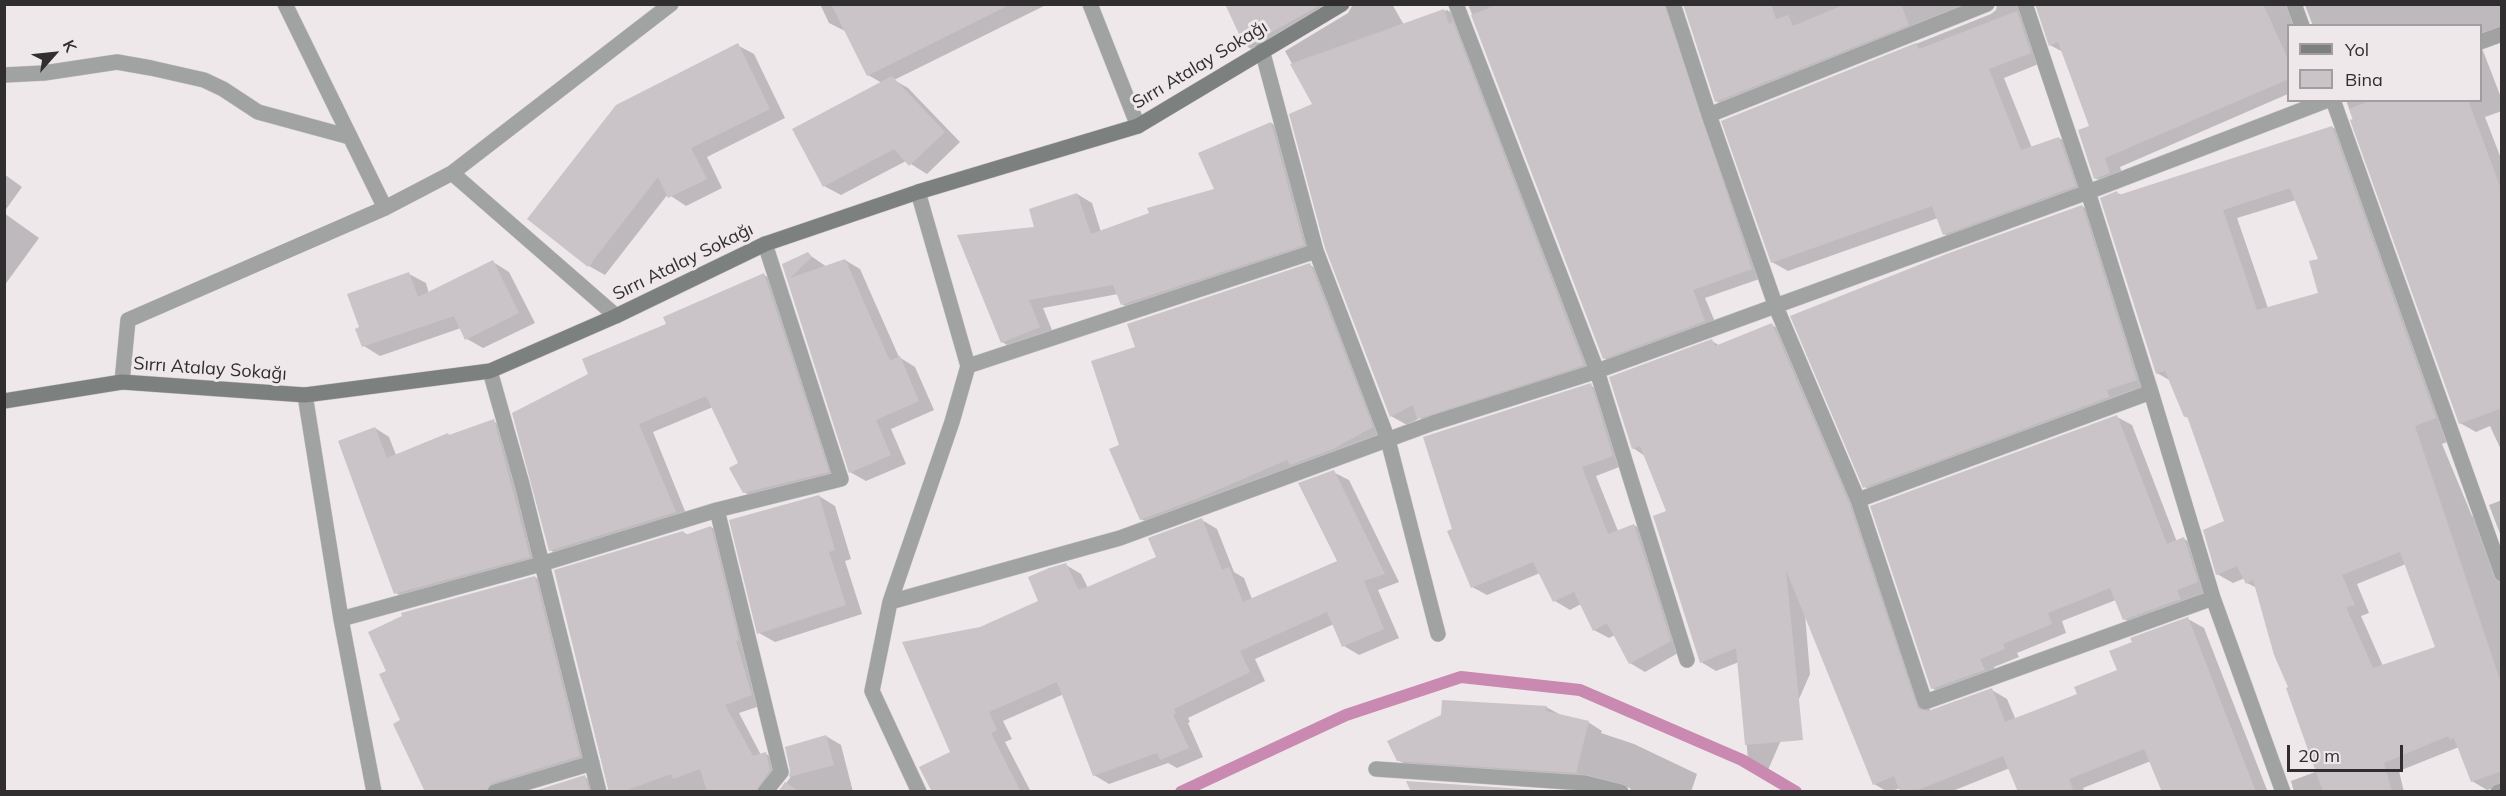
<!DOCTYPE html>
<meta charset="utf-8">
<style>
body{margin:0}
#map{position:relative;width:2506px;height:796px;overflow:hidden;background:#eee8eb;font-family:Mulish,sans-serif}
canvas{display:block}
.frame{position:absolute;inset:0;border:6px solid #302e2f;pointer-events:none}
.legend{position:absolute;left:2287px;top:24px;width:195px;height:78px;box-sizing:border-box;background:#eee8eb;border:2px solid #a29ea0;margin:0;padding:8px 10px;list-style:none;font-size:18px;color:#302e2f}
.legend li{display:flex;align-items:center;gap:12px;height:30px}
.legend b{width:30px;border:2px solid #a29ea0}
.north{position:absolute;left:24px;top:24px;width:60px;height:60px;-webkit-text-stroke:4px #eee8eb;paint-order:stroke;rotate:63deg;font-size:16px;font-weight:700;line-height:24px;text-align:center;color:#302e2f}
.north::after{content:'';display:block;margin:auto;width:21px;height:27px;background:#302e2f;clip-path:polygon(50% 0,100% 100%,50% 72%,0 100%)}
.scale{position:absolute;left:2287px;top:745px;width:116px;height:27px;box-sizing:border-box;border:3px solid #302e2f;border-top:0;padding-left:8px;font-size:18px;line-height:21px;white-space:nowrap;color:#302e2f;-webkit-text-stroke:4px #eee8eb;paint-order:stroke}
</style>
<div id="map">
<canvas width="2506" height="796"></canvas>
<div class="frame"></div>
<ul class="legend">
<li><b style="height:8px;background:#7c807f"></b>Yol</li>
<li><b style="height:16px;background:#cac3c7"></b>Bina</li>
</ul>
<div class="north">K</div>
<div class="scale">20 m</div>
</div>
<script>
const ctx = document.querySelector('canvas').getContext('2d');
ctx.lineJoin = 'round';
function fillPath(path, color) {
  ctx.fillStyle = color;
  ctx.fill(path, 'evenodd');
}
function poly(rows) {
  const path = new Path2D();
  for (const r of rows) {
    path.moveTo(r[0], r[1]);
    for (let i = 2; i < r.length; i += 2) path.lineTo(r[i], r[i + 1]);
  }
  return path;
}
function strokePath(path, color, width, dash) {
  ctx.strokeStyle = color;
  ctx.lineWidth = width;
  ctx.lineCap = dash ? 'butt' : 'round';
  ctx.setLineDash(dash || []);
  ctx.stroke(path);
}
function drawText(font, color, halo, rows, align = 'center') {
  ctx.font = font + ' Mulish,sans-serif';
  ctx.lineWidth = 6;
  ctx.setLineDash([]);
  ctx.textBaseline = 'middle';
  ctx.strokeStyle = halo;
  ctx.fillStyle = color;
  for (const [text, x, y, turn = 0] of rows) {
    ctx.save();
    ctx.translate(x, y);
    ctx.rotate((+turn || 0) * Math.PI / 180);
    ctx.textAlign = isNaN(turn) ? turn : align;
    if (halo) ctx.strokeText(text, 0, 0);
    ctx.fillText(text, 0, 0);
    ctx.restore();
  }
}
const shadow = poly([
 [820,4,1048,4,894,80,908,88,960,142,927,174,906,161,841,195,824,186,882,83,868,75,847,32,829,23],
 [1226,4,1352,4,1262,55,1246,46],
 [1353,4,1392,4,1404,25,1447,10,1463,19,1599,374,1434,427,1420,418,1407,425,1391,416,1314,104,1285,51,1348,13],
 [1468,4,1675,4,1765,277,1705,298,1718,329,1618,365,1604,358],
 [1704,4,1996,4,1732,110,1716,101],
 [1997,4,2036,4,2033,7,2046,61,2004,78,2032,148,2059,138,2075,147,2090,195,1959,243,1944,234,1938,218,1788,271,1772,262,1723,121,1991,14,1996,10],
 [2037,4,2502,4,2502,32,2480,41,2480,26,2313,26,2305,5,2299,12,2304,26,2288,26,2288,94,2120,167,2125,182,2111,187,2095,178,2091,127,2063,52,2050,45],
 [2480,43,2502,100,2502,111,2485,117,2502,161,2502,452,2490,426,2476,432,2460,423,2346,100,2480,100],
 [737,45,754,54,785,118,707,157,722,188,686,206,668,194,605,275,589,266],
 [1271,123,1286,132,1318,253,1136,313,1122,304,1118,294,1043,308,1054,335,1017,351,1002,342,1036,228,1077,194,1092,203,1101,232,1216,190],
 [2332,127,2347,136,2455,439,2442,444,2472,516,2485,523,2502,569,2502,785,2487,790,2472,781,2459,747,2399,771,2404,792,2294,792,2291,781,2318,771,2257,588,2247,583,2245,578,2233,583,2217,574,2226,522,2190,419,2185,416,2171,381,2157,373,2117,193,2122,195],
 [2296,200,2320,260,2320,294,2268,308,2237,218],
 [2406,564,2437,648,2383,666,2361,616,2369,613,2357,584],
 [4,174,22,187,4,212],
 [2082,206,2095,214,2150,388,1878,495,1865,487],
 [4,213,39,238,4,286],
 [808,254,827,267,845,260,860,269,899,357,915,367,934,410,891,429,906,464,866,481,850,472,784,265],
 [493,262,509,272,535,323,483,348,467,339,461,328,380,356,364,346,409,274,426,283,429,294],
 [1310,265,1325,274,1387,436,1157,528,1141,519,1121,446,1137,348],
 [764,275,779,283,842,480,759,501,744,492,740,464,713,407,653,432,689,521,565,559,550,550,590,375,668,324],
 [1772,325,1788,334,1864,514,1931,712,1992,690,2007,699,2016,720,2079,695,2119,671,2188,619,2204,628,2267,790,2275,792,2164,792,2151,761,2083,788,2085,792,2019,792,2010,768,1950,792,1902,792,1901,788,1888,792,1874,784,1805,614,1810,674,1764,779,1749,770,1739,662,1716,671,1701,662,1668,512,1645,456,1633,448,1712,341,1720,346],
 [1590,385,1605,394,1627,464,1596,476,1618,531,1634,525,1649,534,1685,649,1645,672,1630,663,1615,635,1609,638,1594,630,1581,604,1570,610,1555,601,1540,573,1487,595,1472,587,1454,530],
 [2117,417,2132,425,2177,542,2184,539,2199,547,2212,590,2139,628,2124,619,2116,600,2062,621,2066,633,2017,653,2019,657,1994,667,1999,679,1947,697,1932,688],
 [493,421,508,430,544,565,410,602,396,593,375,428,389,437,396,455],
 [1333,472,1349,480,1399,582,1378,590,1399,638,1359,655,1344,646,1334,624,1255,659,1265,681,1188,718,1190,722,1188,723,1203,757,1177,768,1168,763,1109,784,1094,775,1064,694,1003,721,1012,739,1005,742,1031,792,933,792,952,752,980,628,1040,601,1066,565,1081,574,1088,588,1158,558,1202,520,1217,529,1234,572,1244,578,1252,599,1339,561],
 [819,496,835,506,851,559,845,561,862,614,775,642,759,633],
 [2502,500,2502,539,2489,505],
 [711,527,725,536,766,704,739,713,761,755,766,754,781,762,774,792,609,792,555,571,683,532,688,535],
 [535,577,548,585,593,764,503,792,427,792,402,721],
 [1443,701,1546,707,1561,715,1588,722,1602,731,1601,733,1634,744,1697,774,1691,792,1631,792,1630,788,1601,781,1412,768,1398,760,1443,716],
 [826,736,841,745,853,792,779,792,790,778,792,770],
 [585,777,598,785,600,792,536,792]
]);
const stream = poly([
 [1181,792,1346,715,1461,677,1580,690,1742,760,1796,792]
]);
const building = poly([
 [831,4,1011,4,867,76],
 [1225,4,1322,4,1245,47],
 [1498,4,1664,4,1752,269,1693,290,1705,321,1603,359,1471,15],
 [1683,4,1771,4,1776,19,1788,15,1793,26,1846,4,1901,4,1909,25,1715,102],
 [2035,4,2263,4,2289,61,2289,79,2105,158,2110,173,2094,179,2078,130,2089,126,2058,42,2049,46],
 [1444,9,1449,24,1453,22,1584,365,1417,419,1413,405,1390,417,1325,248,1289,114,1312,104,1290,64],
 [2017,11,2031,53,1989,69,2021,150,2059,137,2076,186,1943,235,1932,206,1771,263,1721,121,1916,43,1919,49],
 [738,43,770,109,691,148,707,179,668,198,658,177,588,267,527,219,616,105],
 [892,76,945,132,909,166,894,149,823,187,792,129],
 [2372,100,2468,100,2502,192,2502,408,2459,424,2350,120,2353,119,2349,109],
 [1271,122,1304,245,1121,305,1113,285,1029,300,1040,327,1001,343,957,235,1034,227,1029,209,1077,193,1091,234,1149,213,1147,208,1214,189,1198,153],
 [2332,126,2436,418,2415,426,2502,686,2502,771,2471,782,2454,738,2450,740,2448,736,2384,763,2392,792,2323,792,2286,688,2288,687,2274,655,2253,580,2246,584,2237,566,2216,575,2203,530,2224,521,2187,416,2184,417,2165,371,2156,374,2100,198,2117,191,2119,195],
 [2290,188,2318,259,2309,261,2318,293,2257,310,2223,210],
 [2400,552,2435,647,2373,668,2346,607,2355,605,2342,575],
 [2082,205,2137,380,2107,390,2109,397,1863,488,1790,316,1949,253],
 [808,252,812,257,790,278,845,259,890,361,900,356,919,401,876,420,891,455,849,473,782,264],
 [493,260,519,313,465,340,454,316,362,347,355,329,359,327,347,294,409,272,418,297],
 [1310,263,1373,427,1333,449,1290,465,1287,460,1194,500,1140,520,1109,449,1119,445,1091,361,1135,347,1127,324],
 [764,273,829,472,743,493,729,468,738,463,706,396,639,424,676,512,549,551,512,413,588,374,582,359,666,324,663,317],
 [1772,323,1849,503,1918,709,1928,711,1992,688,2005,722,2077,694,2074,687,2117,670,2109,651,2132,642,2130,638,2188,617,2256,792,2162,792,2144,749,2069,779,2074,792,2018,792,2003,756,1913,792,1900,792,1894,776,1873,785,1786,570,1803,740,1745,745,1736,648,1700,663,1653,516,1666,511,1640,446,1632,449,1609,377,1712,339,1715,346],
 [1591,383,1613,456,1582,467,1608,534,1634,524,1671,641,1629,664,1607,623,1593,631,1574,592,1553,602,1533,562,1471,588,1447,531,1452,529,1423,437],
 [2117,415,2167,544,2184,537,2198,582,2177,590,2181,599,2123,620,2110,588,2048,613,2052,624,2003,644,2005,649,1980,659,1985,670,1931,689,1870,506],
 [494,419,530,557,394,594,338,441,375,427,387,458,448,433,449,435],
 [1334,470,1385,574,1364,581,1384,629,1342,647,1327,612,1240,651,1250,672,1174,709,1176,713,1173,715,1189,748,1160,760,1157,753,1093,776,1057,682,989,712,997,730,991,733,1021,792,932,792,919,767,950,752,902,642,980,627,1038,601,1028,577,1049,568,1066,563,1078,589,1085,588,1156,557,1148,538,1202,518,1222,570,1229,567,1243,602,1337,561,1298,483],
 [819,495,835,550,829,552,846,605,757,634,729,520],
 [711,526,739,640,736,641,752,695,725,705,753,756,766,752,770,770,755,792,707,792,700,769,673,779,671,774,622,792,609,792,554,570,683,531,685,535],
 [535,576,580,756,492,783,485,792,425,792,393,724,400,720,379,674,386,671,368,632,402,616,401,613],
 [1442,700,1547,706,1546,711,1589,721,1576,773,1397,761,1387,741,1441,715],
 [826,735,834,765,789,777,790,770,785,747],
 [585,775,589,792,531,792],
 [1406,781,1566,792,1411,792],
 [785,782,800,792,778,792]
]);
const lane = poly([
 [4,75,44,73,117,62,151,68,204,80,223,89,258,112,350,137]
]);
const street = poly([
 [285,4,385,208],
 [1090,4,1138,126],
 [1456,4,1597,371,1687,660],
 [1673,4,1709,115,1776,307,1858,500,1925,702,2213,598,2283,792],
 [2025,4,2088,192,2151,392],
 [2294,4,2302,26],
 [2480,42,2502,34],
 [1262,50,1316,251],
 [2333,100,2502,574],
 [1709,115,1987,4],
 [452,173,616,316],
 [918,192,968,366,952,422,890,602,1120,538,1433,423,1597,371,2088,192,2328,100],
 [765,244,841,479,717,510,781,772,765,792],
 [968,366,1316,251,1388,440,1438,634],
 [490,371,522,484,599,792],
 [122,382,128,320,385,208,452,173,671,4],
 [305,395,341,619,374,792],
 [1858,500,2151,392,2213,598],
 [890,602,872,691,919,792],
 [341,619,541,564,717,510],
 [1376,769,1585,783],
 [1582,791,1585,783,1621,792],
 [495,792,592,763],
 [2498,792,2502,791]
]);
const secondary = poly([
 [4,401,122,382,305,395,490,371,616,316,765,244,918,192,1138,126,1342,4]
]);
const streetNames = [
 ["Sırrı Atalay Sokağı",1200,65,-31],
 ["Sırrı Atalay Sokağı",683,262,-26],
 ["Sırrı Atalay Sokağı",210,369,4]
];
fillPath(shadow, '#0003');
strokePath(stream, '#c989b0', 12);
fillPath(building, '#cac3c7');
strokePath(lane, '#c8c3c5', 16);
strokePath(street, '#c8c3c5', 16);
strokePath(secondary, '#c8c3c5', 16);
strokePath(lane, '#a0a3a1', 15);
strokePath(street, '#a0a3a1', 15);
strokePath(secondary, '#7c807f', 15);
drawText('18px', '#302e2f', '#eee8eb', streetNames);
</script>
